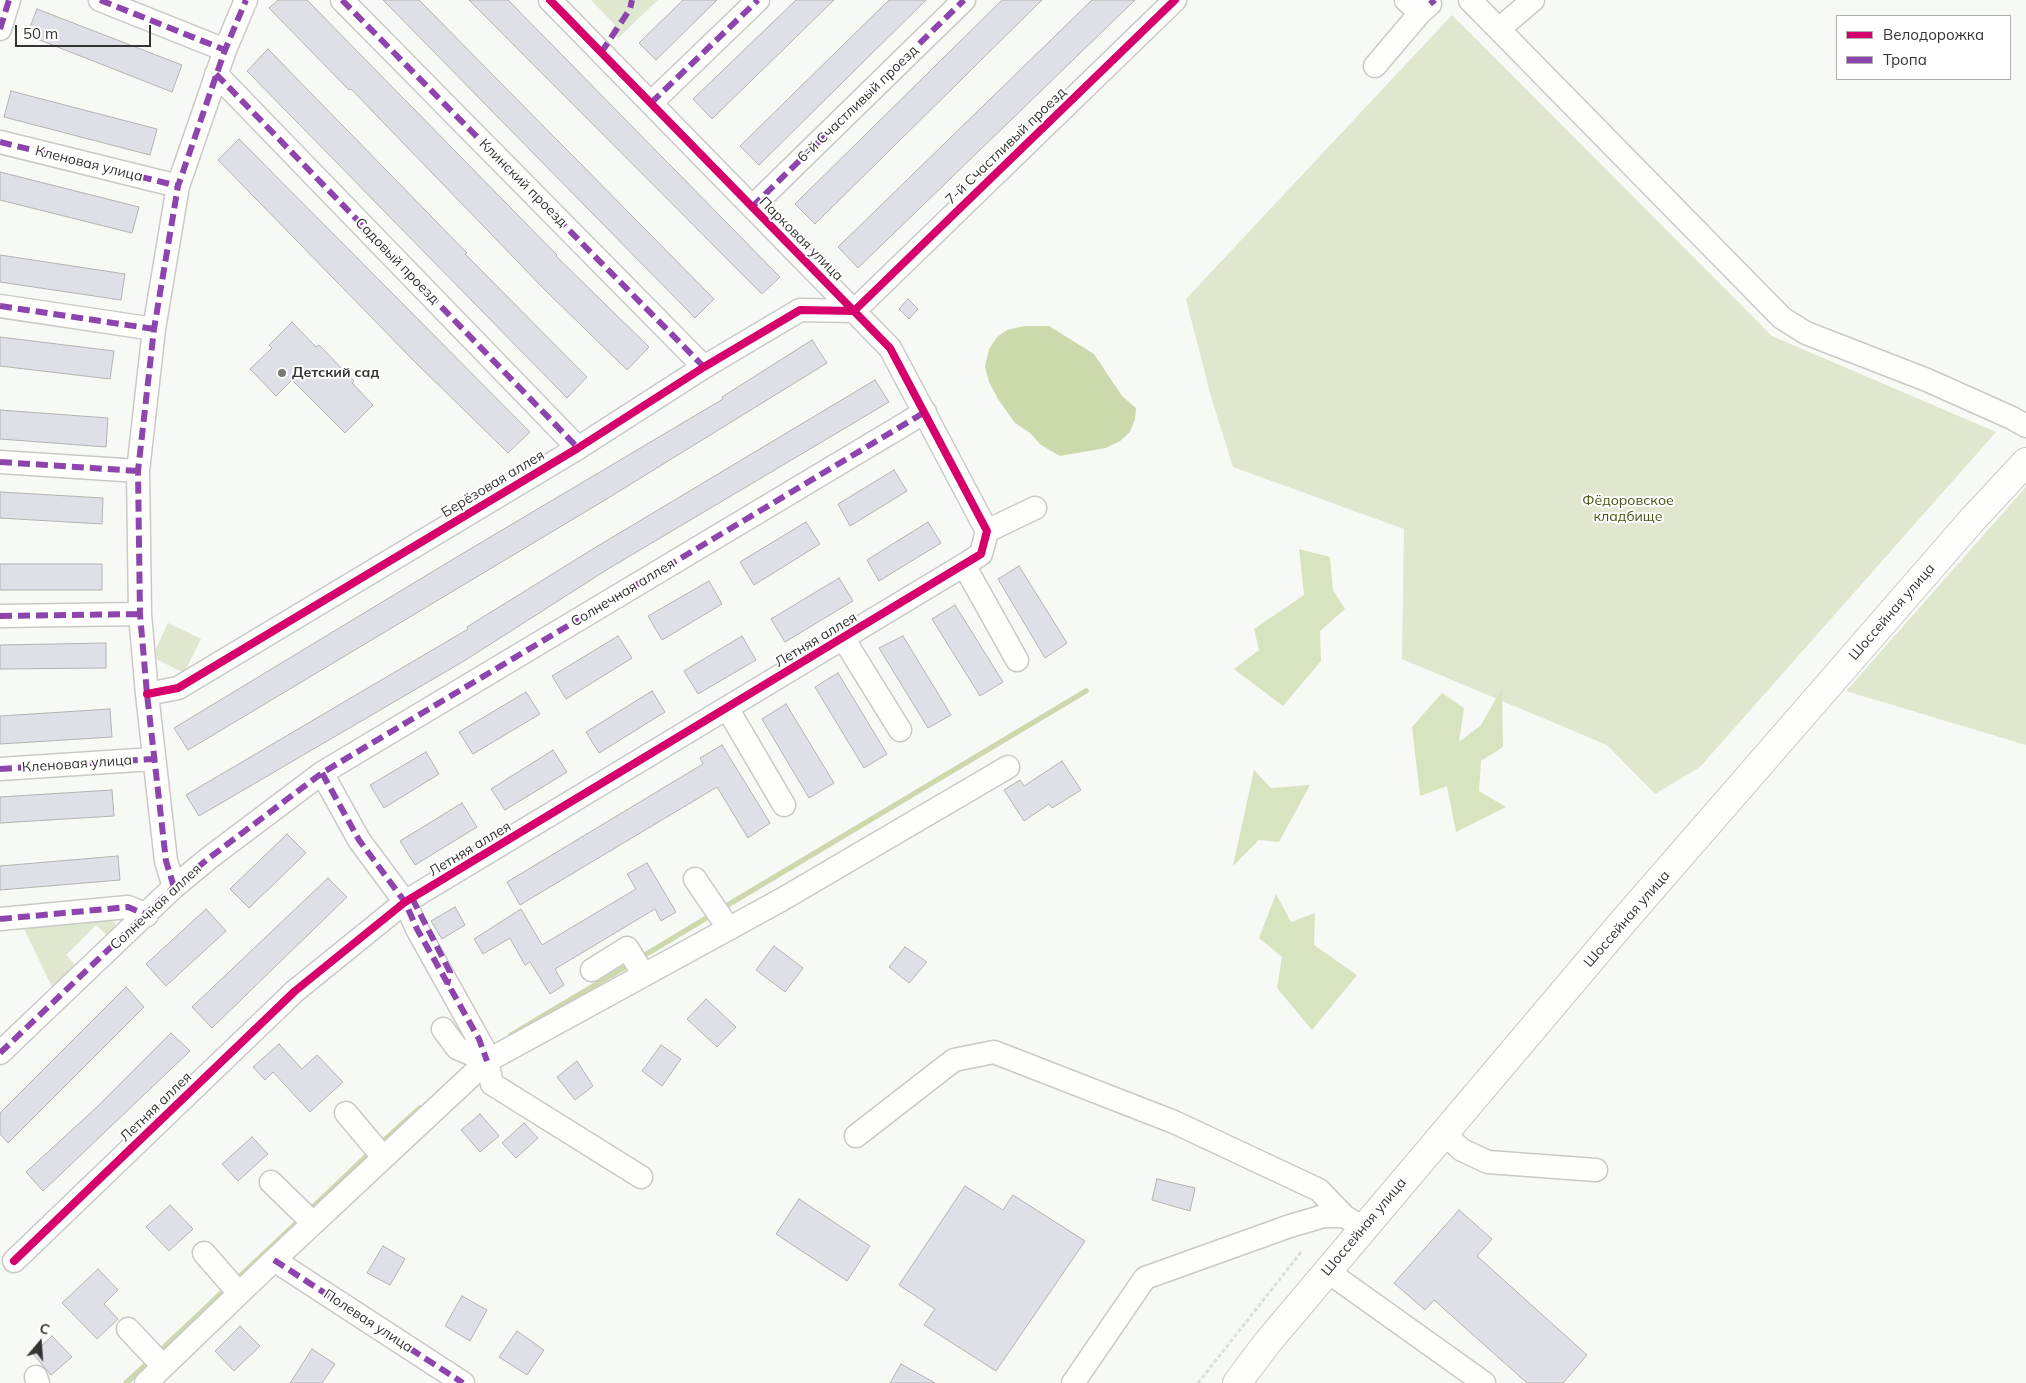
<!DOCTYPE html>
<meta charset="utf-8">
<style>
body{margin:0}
#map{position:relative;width:2026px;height:1383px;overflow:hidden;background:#f7f9f4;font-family:Mulish,sans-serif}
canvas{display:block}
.legend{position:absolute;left:1836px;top:15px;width:175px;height:65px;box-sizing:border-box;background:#fff;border:1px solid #adaead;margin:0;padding:6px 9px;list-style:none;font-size:15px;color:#333431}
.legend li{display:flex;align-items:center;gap:10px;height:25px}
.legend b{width:25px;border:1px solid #adaead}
.north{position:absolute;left:15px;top:1318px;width:50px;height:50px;-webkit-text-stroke:4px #fff;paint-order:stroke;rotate:18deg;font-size:14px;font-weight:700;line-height:20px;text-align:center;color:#333431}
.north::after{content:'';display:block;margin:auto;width:18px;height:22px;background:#333431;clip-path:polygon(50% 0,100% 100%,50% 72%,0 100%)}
.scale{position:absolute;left:15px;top:25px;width:136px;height:22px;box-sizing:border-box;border:2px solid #333431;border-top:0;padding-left:6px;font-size:15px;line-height:18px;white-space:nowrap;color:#333431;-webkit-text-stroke:4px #fff;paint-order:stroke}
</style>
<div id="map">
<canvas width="2026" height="1383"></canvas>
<ul class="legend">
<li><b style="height:6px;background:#d6006c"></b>Велодорожка</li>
<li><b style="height:6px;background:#8e44ad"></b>Тропа</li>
</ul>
<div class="north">С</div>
<div class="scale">50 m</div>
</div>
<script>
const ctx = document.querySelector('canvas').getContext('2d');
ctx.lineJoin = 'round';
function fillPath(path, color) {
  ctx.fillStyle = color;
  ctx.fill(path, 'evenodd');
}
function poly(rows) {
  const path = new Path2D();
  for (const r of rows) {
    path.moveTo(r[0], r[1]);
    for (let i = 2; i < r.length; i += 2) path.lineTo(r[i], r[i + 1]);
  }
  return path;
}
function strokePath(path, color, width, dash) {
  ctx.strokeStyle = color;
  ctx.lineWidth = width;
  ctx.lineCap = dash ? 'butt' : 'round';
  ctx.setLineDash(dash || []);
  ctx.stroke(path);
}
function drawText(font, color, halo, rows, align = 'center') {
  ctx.font = font + ' Mulish,sans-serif';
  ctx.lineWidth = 4;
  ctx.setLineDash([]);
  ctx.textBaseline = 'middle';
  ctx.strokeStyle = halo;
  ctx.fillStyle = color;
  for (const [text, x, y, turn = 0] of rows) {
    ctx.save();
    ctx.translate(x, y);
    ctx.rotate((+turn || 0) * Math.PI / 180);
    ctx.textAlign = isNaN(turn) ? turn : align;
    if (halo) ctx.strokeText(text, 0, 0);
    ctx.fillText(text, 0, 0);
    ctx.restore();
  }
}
const green = poly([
 [591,0,658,0,618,38,610,30,615,25],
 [1452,15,1772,336,1996,432,1700,767,1655,794,1607,745,1402,659,1404,529,1233,467,1211,397,1186,299],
 [2026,487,2026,745,1846,691],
 [168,623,201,639,184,673,152,657],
 [107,915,116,923,111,939,96,925,66,955,80,970,55,993,22,925]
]);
const forest = poly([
 [1299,549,1330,557,1333,590,1345,609,1320,631,1321,661,1283,706,1234,669,1259,650,1254,629,1304,595],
 [1502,688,1503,747,1481,761,1479,791,1506,807,1456,832,1447,786,1420,796,1412,727,1442,693,1464,708,1459,742,1481,725],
 [1254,770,1271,788,1310,785,1279,842,1259,840,1233,866],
 [1276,894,1291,922,1315,913,1314,945,1357,975,1312,1030,1277,988,1282,957,1259,938]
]);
const water = poly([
 [1024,326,1049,326,1094,354,1122,396,1136,408,1135,419,1130,432,1120,441,1106,448,1060,456,1041,445,1030,433,1015,423,998,399,989,382,985,367,989,349,997,337,1007,330]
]);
const stream = poly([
 [721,909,1086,691],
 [640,958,713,914],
 [511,1035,632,963],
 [379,1145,420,1108],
 [308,1212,372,1151],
 [235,1281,301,1219],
 [158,1353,228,1287],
 [126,1383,152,1359]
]);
const building = poly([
 [278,0,307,0,557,255,556,256,649,347,627,370,545,290,351,89,349,90,269,8,278,0],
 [383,0,419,0,714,299,695,318,383,0],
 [469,0,508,0,780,277,762,294,469,0],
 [683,0,717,0,656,60,639,43,683,0],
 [796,0,834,0,712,119,693,99,796,0],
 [889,0,926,0,759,165,740,146,889,0],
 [1002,0,1042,0,815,224,795,204,1002,0],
 [1092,0,1135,0,858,268,838,247,1092,0],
 [37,9,182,65,172,92,27,35,37,9],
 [268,49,467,253,465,254,587,377,567,398,247,71,268,49],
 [11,91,157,129,150,155,4,117,11,91],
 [239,139,530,432,508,453,414,361,218,160,239,139],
 [0,172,139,207,132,233,0,200,0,172],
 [0,255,125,274,121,300,0,282,0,255],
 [908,299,918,309,909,319,899,309,908,299],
 [292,322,316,347,319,345,354,381,352,383,373,405,345,433,292,380,276,396,250,369,272,348,269,345,292,322],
 [0,337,114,351,110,379,0,366,0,337],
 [812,340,827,363,600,503,188,750,174,728,455,558,723,399,722,397,812,340],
 [875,380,889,402,608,569,464,661,199,816,186,795,468,629,467,627,596,547,875,380],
 [0,410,108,418,106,447,0,439,0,410],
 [894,470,907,491,850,526,838,504,894,470],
 [0,492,103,498,102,524,0,518,0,492],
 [806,522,820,544,754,585,740,562,806,522],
 [928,522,941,543,879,581,867,560,928,522],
 [0,564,102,564,102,590,0,590,0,564],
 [1019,566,1067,643,1045,658,998,579,1019,566],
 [839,578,853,601,785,642,771,619,839,578],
 [709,581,722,604,662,640,648,616,709,581],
 [955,605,1003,682,980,696,932,619,955,605],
 [618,636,632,658,566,699,552,676,618,636],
 [742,636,756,660,698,694,684,671,742,636],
 [903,636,951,715,928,728,879,648,903,636],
 [106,643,106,668,0,669,0,645,106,643],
 [838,673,887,754,864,768,815,687,838,673],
 [652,691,665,712,599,753,586,732,652,691],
 [526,692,540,714,473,754,459,732,526,692],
 [786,704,834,783,809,798,762,719,786,704],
 [110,709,112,737,0,744,0,716,110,709],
 [722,745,770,823,748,838,717,787,520,905,507,882,703,764,700,758,722,745],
 [553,750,567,772,505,810,491,789,553,750],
 [426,752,439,774,384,808,370,785,426,752],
 [1062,761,1081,790,1052,808,1049,804,1024,821,1004,790,1020,780,1024,786,1062,761],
 [112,790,114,816,0,823,0,797,112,790],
 [462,803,477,827,415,865,400,841,462,803],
 [287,834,306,853,249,908,230,889,287,834],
 [118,856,120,880,0,890,0,866,118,856],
 [647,863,676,912,661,921,655,909,555,969,564,985,550,994,530,962,525,965,510,938,483,954,474,939,521,909,542,945,636,889,627,874,647,863],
 [328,878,347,897,212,1028,192,1007,328,878],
 [455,907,465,925,442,939,431,921,455,907],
 [206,909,226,931,166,986,146,964,206,909],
 [774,946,803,968,785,992,756,970,774,946],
 [905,947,927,962,909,983,889,967,905,947],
 [126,987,144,1007,8,1143,0,1134,0,1113,126,987],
 [706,999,736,1027,717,1047,687,1019,706,999],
 [171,1033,190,1051,43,1191,26,1172,97,1107,171,1033],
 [279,1044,302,1069,317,1055,343,1082,310,1112,273,1072,265,1080,253,1067,279,1044],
 [661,1045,681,1059,662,1086,642,1071,661,1045],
 [577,1061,593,1086,575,1100,557,1077,577,1061],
 [480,1114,499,1136,480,1152,461,1130,480,1114],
 [524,1123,538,1138,516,1158,502,1143,524,1123],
 [252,1137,268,1154,238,1181,222,1164,252,1137],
 [1157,1179,1195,1188,1190,1211,1152,1200,1157,1179],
 [965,1186,1003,1210,1013,1195,1085,1241,996,1371,924,1325,935,1309,899,1285,965,1186],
 [799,1199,870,1246,847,1281,776,1234,799,1199],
 [170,1205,193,1229,169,1251,146,1227,170,1205],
 [1459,1210,1492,1239,1477,1256,1587,1355,1563,1383,1527,1383,1434,1300,1425,1310,1394,1283,1459,1210],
 [383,1246,405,1259,390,1285,367,1273,383,1246],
 [98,1269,118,1290,104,1304,118,1319,97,1339,62,1303,98,1269],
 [462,1296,487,1310,470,1341,445,1326,462,1296],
 [240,1326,260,1346,234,1371,215,1351,240,1326],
 [517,1331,544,1350,527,1375,499,1357,517,1331],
 [52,1336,72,1357,51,1375,33,1354,52,1336],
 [312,1349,335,1364,322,1383,290,1383,312,1349],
 [901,1364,935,1383,890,1383,901,1364]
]);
const path = poly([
 [1198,1383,1302,1251]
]);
const minor = poly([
 [100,0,225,50],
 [342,0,704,367],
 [550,0,890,348,987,531],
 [1406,0,1420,13,1430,4],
 [1470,0,1782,318,1806,333,1927,380,2012,418,2026,426],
 [0,29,9,0],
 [1499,29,1533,0],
 [1375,66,1420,13],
 [216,74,578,448],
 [651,103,758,0],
 [0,142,178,186],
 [752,207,964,0],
 [0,306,154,329],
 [0,462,138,471],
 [987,531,1035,508],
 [964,565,1017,660],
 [0,616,140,614],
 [843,638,900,730],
 [147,694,178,688,578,448,704,367,800,310,854,311,1175,0],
 [727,708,784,805],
 [0,769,153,759],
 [322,773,359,840,405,902,417,929,485,1051,492,1084,641,1177],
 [695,879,729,929],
 [174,887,166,861,147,694,140,614,138,471,154,329,178,186,225,50,246,0],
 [0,919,128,907,147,915],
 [592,970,627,948,644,975],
 [443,1029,457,1048,487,1061],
 [0,1053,174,887,209,858,322,773,925,412],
 [346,1113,383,1157],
 [1444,1134,1462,1150,1488,1162,1596,1170],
 [856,1136,954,1060,994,1052,1174,1122,1319,1190,1344,1216],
 [271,1182,313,1223],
 [204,1253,239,1293],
 [274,1260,463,1383],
 [14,1261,295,991,405,902,964,565,981,554,987,531],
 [1327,1271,1484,1383],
 [128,1329,163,1366],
 [36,1377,38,1383],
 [146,1383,274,1260,487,1061,781,900,1008,767],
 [1073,1383,1145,1278,1290,1226,1324,1216,1344,1216,1352,1221]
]);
const major = poly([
 [1237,1383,1267,1343,1621,924,1972,520,2026,462]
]);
const quiet = poly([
 [100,0,225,50],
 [342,0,704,367],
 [1430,4,1435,0],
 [0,29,9,0],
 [601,53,630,9,632,0],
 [216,74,578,448],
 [651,103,758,0],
 [0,142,178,186],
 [752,207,964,0],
 [0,306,154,329],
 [0,462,138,471],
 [0,616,140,614],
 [0,769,153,759],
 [322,773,359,840,405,902,417,929,479,1039,487,1061],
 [174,887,166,861,147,694,140,614,138,471,154,329,178,186,225,50,246,0],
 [412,898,450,972,447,985],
 [0,919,128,907,147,915],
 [0,1053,174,887,209,858,322,773,925,412],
 [274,1260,463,1383]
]);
const cycleway = poly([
 [147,694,178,688,578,448,704,367,800,310,854,311,1175,0],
 [14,1261,295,991,405,902,981,554,987,531,890,348,550,0]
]);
const markers = [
 [282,373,5,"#787975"]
];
const streetNames = [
 ["6-й Счастливый проезд",858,104,-44],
 ["7-й Счастливый проезд",1006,146,-44],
 ["Кленовая улица",89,164,14],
 ["Клинский проезд",523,183,45],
 ["Парковая улица",801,239,45],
 ["Садовый проезд",397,261,46],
 ["Берёзовая аллея",493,484,-31],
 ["Солнечная аллея",623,593,-31],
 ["Шоссейная улица",1892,612,-49],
 ["Летняя аллея",816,640,-31],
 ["Кленовая улица",77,764,-4],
 ["Летняя аллея",470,849,-31],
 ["Солнечная аллея",156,907,-43],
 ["Шоссейная улица",1627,919,-49],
 ["Летняя аллея",156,1107,-44],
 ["Шоссейная улица",1364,1227,-50],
 ["Полевая улица",368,1321,33]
];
const poiNames = [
 ["Детский сад",292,373]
];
const parkNames = [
 ["Фёдоровское",1628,501],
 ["кладбище",1628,517]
];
fillPath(green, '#dfe7cf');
fillPath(forest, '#d8e3c0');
fillPath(water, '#cbd9ad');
strokePath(stream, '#cbd9ad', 5.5);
fillPath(building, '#dfdfe7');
strokePath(building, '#b2b3b2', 1);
strokePath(minor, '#c9cac6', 25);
strokePath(major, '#c9cac6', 30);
strokePath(path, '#dddddc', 3, [4, 2.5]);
strokePath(minor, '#fefefd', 22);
strokePath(major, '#fefefd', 28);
strokePath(quiet, '#8e44ad', 6, [12, 6]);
strokePath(cycleway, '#d6006c', 8);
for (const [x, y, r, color] of markers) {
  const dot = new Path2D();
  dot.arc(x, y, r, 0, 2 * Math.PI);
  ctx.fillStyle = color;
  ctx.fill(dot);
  strokePath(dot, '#fff', 2);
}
drawText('14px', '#333431', '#fff', streetNames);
drawText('bold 14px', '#333431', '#fff', poiNames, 'left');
drawText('14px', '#435311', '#fff', parkNames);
</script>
